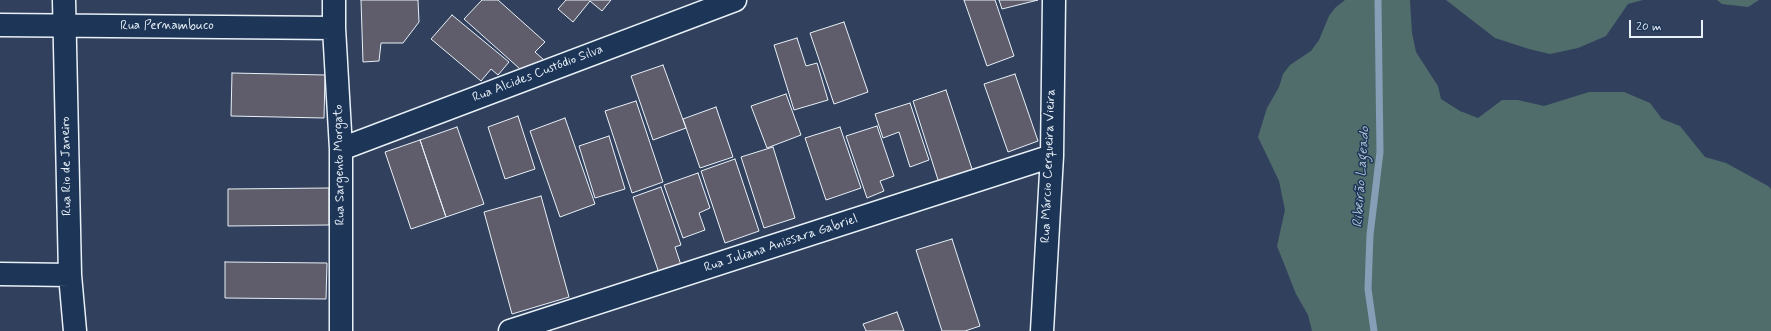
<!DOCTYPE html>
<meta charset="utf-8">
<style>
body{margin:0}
#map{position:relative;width:1771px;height:331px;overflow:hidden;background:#31415d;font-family:Mynerve,sans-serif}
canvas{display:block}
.scale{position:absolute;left:1629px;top:20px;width:74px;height:18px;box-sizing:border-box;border:2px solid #e8f1f8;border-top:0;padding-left:5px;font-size:12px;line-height:14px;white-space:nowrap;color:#e8f1f8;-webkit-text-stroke:3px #1d3557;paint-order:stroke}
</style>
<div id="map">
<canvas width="1771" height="331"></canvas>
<div class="scale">20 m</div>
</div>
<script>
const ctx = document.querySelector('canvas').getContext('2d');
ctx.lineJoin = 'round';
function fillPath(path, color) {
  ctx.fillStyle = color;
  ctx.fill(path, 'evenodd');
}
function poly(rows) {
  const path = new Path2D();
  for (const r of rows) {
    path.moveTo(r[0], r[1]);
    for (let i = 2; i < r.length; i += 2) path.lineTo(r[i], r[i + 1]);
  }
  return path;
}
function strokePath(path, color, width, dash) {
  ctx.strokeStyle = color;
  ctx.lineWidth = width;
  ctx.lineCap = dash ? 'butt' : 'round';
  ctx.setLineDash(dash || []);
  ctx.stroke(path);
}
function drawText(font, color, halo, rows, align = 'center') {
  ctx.font = font + ' Mynerve,sans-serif';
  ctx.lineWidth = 3;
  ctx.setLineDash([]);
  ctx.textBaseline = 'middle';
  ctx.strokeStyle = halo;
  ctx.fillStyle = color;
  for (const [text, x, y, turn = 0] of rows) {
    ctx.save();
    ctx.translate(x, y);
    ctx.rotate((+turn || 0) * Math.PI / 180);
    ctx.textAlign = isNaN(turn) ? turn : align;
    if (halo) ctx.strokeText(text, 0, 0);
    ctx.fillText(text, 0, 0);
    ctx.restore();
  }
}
const green = poly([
 [1345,0,1410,0,1412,33,1416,52,1438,86,1441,99,1460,111,1478,118,1502,100,1518,100,1544,106,1589,92,1624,92,1650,103,1662,119,1680,126,1705,157,1726,163,1768,186,1771,189,1771,331,1312,331,1308,315,1296,294,1277,246,1285,210,1279,181,1258,137,1267,108,1279,87,1283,74,1290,65,1311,51,1319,40,1329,16,1335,8],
 [1446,0,1643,0,1628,4,1606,36,1578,48,1550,54,1529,49,1495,38],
 [1717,0,1759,0,1748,7,1722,4]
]);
const stream = poly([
 [1374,331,1368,289,1370,235,1380,152,1378,0]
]);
const building = poly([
 [361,0,418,0,419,22,403,43,381,43,379,61,363,62,361,0],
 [482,0,498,0,545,42,535,52,544,60,529,77,464,19,482,0],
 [566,0,611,0,602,11,590,1,573,22,558,9,566,0],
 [964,0,995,0,1014,56,987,66,964,0],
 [999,0,1038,0,1002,9,999,0],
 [452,15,509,62,498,75,491,69,481,81,431,39,452,15],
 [844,22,868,92,834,104,810,33,844,22],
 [797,38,806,66,817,63,828,100,794,110,774,45,797,38],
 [663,65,686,128,653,140,631,76,663,65],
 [232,73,325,75,324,118,231,116,232,73],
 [1015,74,1038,141,1008,152,984,84,1015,74],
 [946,90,973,172,939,183,913,101,946,90],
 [786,94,801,135,767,148,751,106,786,94],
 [636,101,663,182,632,193,605,111,636,101],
 [910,103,929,160,910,167,899,132,883,138,875,114,910,103],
 [716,107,733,157,700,168,683,119,716,107],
 [518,116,535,169,505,179,488,127,518,116],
 [565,118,595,204,560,217,530,131,565,118],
 [877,126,894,176,880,181,884,191,867,198,846,136,877,126],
 [457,127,484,204,446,217,420,140,457,127],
 [840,127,861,188,826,200,805,138,840,127],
 [609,136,625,189,595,198,579,146,609,136],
 [420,140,446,217,411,229,385,152,420,140],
 [773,147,795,218,764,228,741,157,773,147],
 [735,159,759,231,725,243,701,171,735,159],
 [698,173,710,208,699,213,705,230,683,238,664,185,698,173],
 [661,187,681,245,675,247,682,268,660,276,633,197,661,187],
 [329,188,329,225,228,226,228,189,329,188],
 [541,196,569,297,512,314,484,212,541,196],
 [952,239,980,326,965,331,942,331,916,250,952,239],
 [225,262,327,263,326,299,225,298,225,262],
 [897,312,904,331,866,331,863,324,897,312]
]);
const minor = poly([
 [64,0,70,275,75,331],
 [334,0,334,28,341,149,341,331],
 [0,25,334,28],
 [341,149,735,0],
 [0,274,70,275],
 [510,331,1052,156],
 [1042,331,1052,156,1054,0]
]);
const streetNames = [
 ["Rua Pernambuco",167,26],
 ["Rua Alcides Custódio Silva",538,74,-21],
 ["Rua Sargento Morgato",340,165,-91],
 ["Rua Rio de Janeiro",67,166,-91],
 ["Rua Márcio Cerqueira Vieira",1049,166,-88],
 ["Rua Juliana Anissara Gabriel",781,244,-18]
];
const waterNames = [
 ["Ribeirão Lageado",1362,177,-86]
];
fillPath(green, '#506d6c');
strokePath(stream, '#869fb7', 7);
fillPath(building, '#5f5c6b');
strokePath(building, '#e8f1f8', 1);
strokePath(minor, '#e8f1f8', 25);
strokePath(minor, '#1d3557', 22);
drawText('13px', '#e8f1f8', '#1d3557', streetNames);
drawText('italic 14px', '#afc1d2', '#1d3557', waterNames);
</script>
